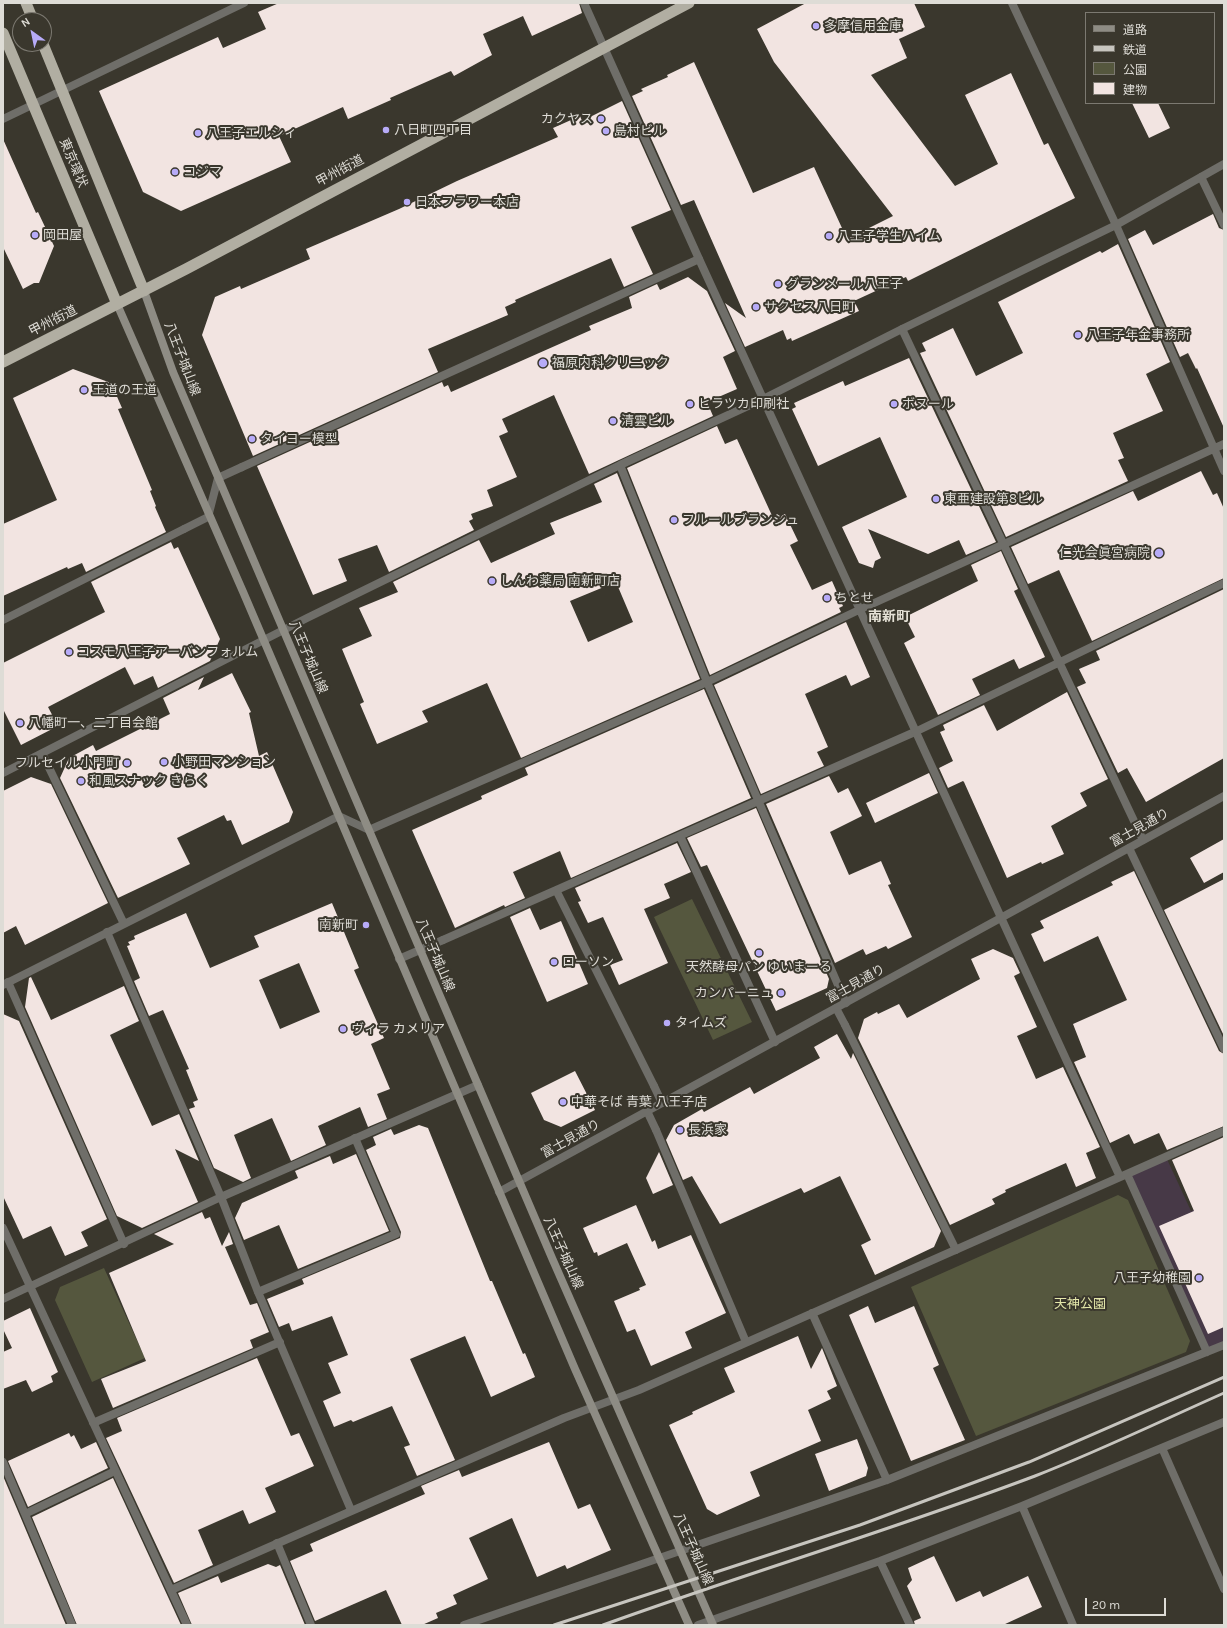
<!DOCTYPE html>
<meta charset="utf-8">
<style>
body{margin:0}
#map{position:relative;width:1227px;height:1628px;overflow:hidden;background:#3a372d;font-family:Karla,"Noto Sans JP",sans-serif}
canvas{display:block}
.frame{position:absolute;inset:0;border:4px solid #dedcd6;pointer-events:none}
.legend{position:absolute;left:1085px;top:12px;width:130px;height:92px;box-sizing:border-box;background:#3a372d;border:1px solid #7c7971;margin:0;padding:5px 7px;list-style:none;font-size:12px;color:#dedcd6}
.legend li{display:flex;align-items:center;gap:8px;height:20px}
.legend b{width:20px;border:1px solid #7c7971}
.north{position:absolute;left:12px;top:12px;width:40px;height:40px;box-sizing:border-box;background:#3a372d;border:1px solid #7c7971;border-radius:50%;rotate:327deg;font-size:11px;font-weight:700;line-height:16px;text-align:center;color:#dedcd6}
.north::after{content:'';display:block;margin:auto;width:14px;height:18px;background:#b7abf8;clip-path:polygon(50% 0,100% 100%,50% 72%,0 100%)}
.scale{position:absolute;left:1085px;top:1598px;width:81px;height:18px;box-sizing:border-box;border:2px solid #dedcd6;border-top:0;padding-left:5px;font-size:12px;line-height:14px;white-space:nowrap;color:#dedcd6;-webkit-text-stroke:3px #3a372d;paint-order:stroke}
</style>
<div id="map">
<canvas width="1227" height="1628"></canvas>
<div class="frame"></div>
<ul class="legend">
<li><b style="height:5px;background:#8e8c84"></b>道路</li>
<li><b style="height:5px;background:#c7c5bf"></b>鉄道</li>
<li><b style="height:11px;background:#55573e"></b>公園</li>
<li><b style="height:11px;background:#f2e4e1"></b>建物</li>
</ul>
<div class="north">N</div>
<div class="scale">20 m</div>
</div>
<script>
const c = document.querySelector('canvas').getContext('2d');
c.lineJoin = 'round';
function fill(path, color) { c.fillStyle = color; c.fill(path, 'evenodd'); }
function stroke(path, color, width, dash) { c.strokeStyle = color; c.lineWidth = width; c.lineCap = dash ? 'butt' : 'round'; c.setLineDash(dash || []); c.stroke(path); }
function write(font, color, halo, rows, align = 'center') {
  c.font = font + ' Karla,"Noto Sans JP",sans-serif'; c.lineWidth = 4; c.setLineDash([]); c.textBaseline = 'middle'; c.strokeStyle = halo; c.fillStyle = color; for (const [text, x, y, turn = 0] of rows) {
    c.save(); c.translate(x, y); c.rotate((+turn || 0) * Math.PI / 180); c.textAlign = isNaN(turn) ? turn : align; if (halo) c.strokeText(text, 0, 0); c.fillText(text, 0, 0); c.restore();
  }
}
const education = new Path2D(`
 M1166 1157 1191 1211 1224 1196V1345L1207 1352 1127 1174Z`);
const green = new Path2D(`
 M692 899 752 1022 713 1040 654 917Z
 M1118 1195 1128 1200 1190 1341 1186 1352 976 1436 911 1287Z
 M104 1268 145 1358 92 1382 55 1300 60 1287Z`);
const building = new Path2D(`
 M279 3H579L582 13 532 36 523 16 483 34 492 55 454 76 451 71 390 98 391 100 348 119 343 107 279 136 291 162 181 211 143 192 99 91 218 37 223 48 266 29 258 12Z
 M806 3H914L925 27 899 39 907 58 871 75 955 186 998 164 965 95 1011 73 1044 145 1048 143 1075 198 908 281 906 277 854 301 859 311 792 341 791 338 787 340 783 330 745 347 725 303 746 318 694 200 681 205 632 96 643 91 641 89 668 77 667 75 694 62 753 193 814 167 847 239 893 216 774 62 757 29Z
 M622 101 671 210 631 227 653 274 624 287 611 258 515 300 516 302 505 307 508 315 428 349 438 372 253 456 202 335 215 297 240 286 241 289 310 259 306 249 399 209 457 181 558 137 553 128 580 116 582 121Z
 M1132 103H1158L1170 128 1149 138Z
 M3 139 36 213 38 212 54 246 39 283H34L23 289 3 247Z
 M1213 214 1219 228 1224 230V428L1197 368 1196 369 1188 353 1180 357 1128 239 1145 230 1153 245Z
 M1118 244 1170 362 1146 374 1163 411 1113 433 1124 458 1118 460 1128 481 1006 537 920 353 926 351 922 343 953 328 976 376 1023 353 998 302 1100 251 1102 253Z
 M688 277 707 291 735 351 723 357 737 389 707 402 713 416 589 474 554 395 502 419 508 432 499 436 517 477 487 490 493 506 471 514 473 519 469 521 474 530 389 572 377 545 338 559 347 581 313 595 257 466 442 382 444 387 448 385 451 392 591 330 589 326 632 308 629 297 657 284 660 290Z
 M909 358 996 542 966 555 959 540 928 554 868 529 881 558 875 561 873 568 859 563 842 527 907 497 880 437 818 466 792 409 796 407 794 403 843 381 845 386Z
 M73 369 111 383 122 408 118 409 152 490 150 491 156 506 155 507 166 532 86 572 82 563 68 569 67 567 3 596V524L57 500 13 398Z
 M717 426 725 444 737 439 774 520 785 514 798 541 790 545 812 590 832 581 843 606 839 608 841 612 710 675 627 468Z
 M1201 471 1213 495 1217 493 1224 509V578L1092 641 1059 570 1028 584 1011 547 1133 491 1138 501Z
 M617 473 700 679 521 758 487 683 422 711 428 722 377 744 360 704 364 702 342 649 372 636 359 608 398 592 393 582 479 540 491 563 555 534 550 523 602 502 594 484ZM616 582 633 622 588 642 570 601Z
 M171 542 174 549 178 547 220 639 210 661 158 688 153 676 134 685 125 667 48 707 58 726 21 745 3 709V663L105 612 91 582Z
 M1001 551 1018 589 1014 591 1045 657 1019 669 1014 659 972 679 980 695 938 715 904 643 915 637 905 617 978 581 971 565Z
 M1224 589V758L1146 802 1127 768 1118 773 1077 687 1086 683 1079 669 1100 660 1096 651Z
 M846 622 870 677 851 686 846 675 805 694 828 747 817 752 824 766 761 794 714 685Z
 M232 673 251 712 249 713 259 756 267 752 293 812 289 822 242 845 231 820 227 821 224 815 177 838 190 864 118 898 60 778 69 758 93 745 96 751 170 714 163 698 204 677 198 690Z
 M704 689 751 798 571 878 560 851 513 872 525 898 505 907 504 905 455 928 412 830 482 799 481 796 528 775 525 768Z
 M1067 692 1108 779 1080 793 1087 806 1051 826 1064 854 1042 864 1041 862 1007 878 964 782 963 781 948 788 939 768 953 761 940 732 945 730 943 725 984 705 997 731Z
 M929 773 938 793 875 823 866 803Z
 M829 776 838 793 848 788 862 816 830 832 849 875 881 861 891 884 888 885 912 937 888 949 886 946 866 955 863 949 835 963 766 804Z
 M31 777 51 784 108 903 25 945 16 926 3 933V791Z
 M756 808 829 979 827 988 776 1011 707 865 701 867 687 838Z
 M1224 839V872L1204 883 1190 858Z
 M677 843 691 872 664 884 670 898 644 909 668 963 619 985 610 965 623 960 603 917 588 923 578 902 581 901 575 888Z
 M1134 871 1219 1051 1224 1054V1126L1167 1150 1159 1133 1134 1144 1129 1134 1110 1143 1074 1062 1086 1057 1073 1024 1127 1000 1098 936 1044 962 1031 934 1044 928 1040 921 1113 885 1111 882Z
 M1224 879V1036L1164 910Z
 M332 903 359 968 354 970 384 1038 371 1044 390 1089 377 1094 387 1119 368 1127 360 1107 318 1126 326 1145 291 1161 272 1118 234 1135 251 1178 243 1182 214 1168 189 1109 195 1107 193 1102 198 1100 186 1070 189 1069 163 1010 149 1016 134 981 140 978 127 946 130 945 128 942 135 939 134 936 186 913 210 968 259 947 254 936ZM299 963 320 1012 280 1029 259 980Z
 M530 908 540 930 561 921 588 984 547 1002 510 917Z
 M993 949 1013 958 1020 973 1014 976 1037 1027 1017 1036 1036 1079 1063 1067 1100 1147 1086 1153 1096 1178 1076 1187 1066 1163 1005 1190 1006 1192 992 1199 995 1204 950 1225 858 1038 864 1019 877 1012 878 1014 899 1004 907 1018 980 979 971 959Z
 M31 977 51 1020 124 986 139 1021 110 1035 152 1126 179 1114 199 1161 175 1149 198 1202 142 1228 117 1216 25 1007 29 978Z
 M3 1014 19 1021 107 1219 81 1232 88 1246 65 1256 51 1226 23 1239 3 1196Z
 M837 1034 851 1059 853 1053 941 1231 934 1247 875 1275 861 1245 871 1240 840 1176 804 1193 801 1188 720 1224 692 1176 683 1180 666 1140 674 1125 702 1109 704 1112 750 1087 754 1094 820 1058 814 1047Z
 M575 1071 595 1110 561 1127 544 1120 531 1093Z
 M419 1125 428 1128 490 1281H492L523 1354 525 1353 535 1377 491 1397 465 1336 410 1359 455 1460 417 1476 404 1447 410 1445 392 1406 353 1422 351 1420 334 1427 323 1401 341 1393 328 1363 348 1355 332 1316 292 1331 289 1323 279 1327 267 1299 304 1284 302 1279 400 1238 401 1232 366 1150 376 1145 373 1137 391 1129 394 1135Z
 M1224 1137V1327L1208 1334 1159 1226 1194 1211 1172 1160Z
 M659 1152 673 1185 653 1194 646 1178Z
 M356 1154 389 1231 298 1269 279 1225 244 1240 235 1218 242 1203 298 1178 295 1171 330 1156 333 1164Z
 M636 1205 652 1242 655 1240 658 1249 691 1235 726 1313 685 1332 692 1348 651 1366 635 1329 627 1332 614 1301 640 1290 639 1288 646 1285 627 1243 598 1256 597 1252 594 1253 583 1228Z
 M202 1212 205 1219 210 1217 222 1246 229 1232 233 1244 225 1247 250 1305 257 1303 269 1332 250 1340 253 1348 113 1408 101 1379 146 1361 109 1273 174 1244 154 1234Z
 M868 1306 875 1323 914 1306 939 1365 933 1368 965 1440 911 1461 849 1315Z
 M30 1308 58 1372 51 1376 53 1382 32 1392 26 1380 3 1389V1352L12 1348 3 1329V1321Z
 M798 1336 811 1369 822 1348 837 1386 827 1391 831 1399 808 1410 821 1441 750 1472 760 1496 717 1515 707 1509 669 1425 693 1414 692 1412 735 1392 724 1368Z
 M257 1358 291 1436 299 1433 314 1466 265 1488 276 1512 249 1524 243 1510 198 1530 213 1565 174 1583 106 1438 122 1431 117 1418Z
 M69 1433 71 1437 74 1435 81 1449 96 1442 108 1468 28 1507 8 1461Z
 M857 1439 868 1468 866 1476 829 1491 815 1454Z
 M549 1442 578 1509 590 1504 611 1550 567 1569 565 1565 537 1577 512 1518 469 1538 488 1579 453 1595 457 1604 436 1613 438 1618 422 1625H402L386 1590 315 1621 290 1561 313 1551 310 1544 425 1494 421 1486 459 1470 462 1477Z
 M3 1476 20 1516 66 1625H3Z
 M113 1478 181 1625H77L32 1517Z
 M934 1556 956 1602 980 1591 983 1597 1028 1576 1042 1607 1003 1625H915L914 1621 921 1618 907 1586 912 1580 908 1568Z
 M268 1564 276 1567 280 1565 305 1625H192L178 1593 218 1576 221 1583Z`);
const service = new Path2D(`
 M3 119 244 3
 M1201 177 1224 225
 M902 329 1143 840
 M242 467 699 259
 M3 620 184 529
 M707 682 838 985
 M1129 848 1224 1049
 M556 890 654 1086
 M443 940 917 731 1224 583
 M8 982 124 1244
 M845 1025 956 1250
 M656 1130 746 1342
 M258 1292 396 1234 355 1138
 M3 1462 72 1625
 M25 1514 115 1471
 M277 1543 311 1625`);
const minor = new Path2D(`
 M584 3 699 259 1120 1177
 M1012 3 1116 225 1224 471
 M620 465 707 682
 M184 529 208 517 218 478 242 467
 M42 753 124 924
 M3 773 307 618 620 465 763 399 902 329 1116 225 1224 164
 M680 836 775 1042
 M107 932 221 1197 258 1292 351 1510
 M399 959 443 940
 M3 985 339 816 369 830 707 682 861 609 1224 444
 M838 985 846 1003
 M836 1008 845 1025
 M654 1086 662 1103
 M647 1111 656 1130
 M1127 1174 1207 1352
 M3 1228 187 1625
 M3 1299 221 1197 478 1085
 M812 1313 887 1480
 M93 1423 280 1342
 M1162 1448 1224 1589
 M1022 1506 1073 1625
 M880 1561 910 1625
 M171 1590 564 1418 639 1390 1224 1131
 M464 1625 887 1480 1224 1345
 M698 1625 880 1561 1022 1506 1224 1422`);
const tertiary = new Path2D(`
 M499 1192 1224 796`);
const secondary = new Path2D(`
 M144 291 173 372 552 1258 713 1625
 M117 304 244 594 575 1369 689 1625`);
const trunk = new Path2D(`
 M26 3 33 20
 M3 33 117 304
 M43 44 144 291
 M3 362 186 269 689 3`);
const rail = new Path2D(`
 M554 1625 860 1525 1029 1462 1224 1377
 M603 1625C747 1573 892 1530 1035 1476 1099 1451 1161 1421 1224 1393`);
const markers = [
 [816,26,4,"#b7abf8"],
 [601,119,4,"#b7abf8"],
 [386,130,4,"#b7abf8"],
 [606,131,4,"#b7abf8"],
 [198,133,4,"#b7abf8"],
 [175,172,4,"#b7abf8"],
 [407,202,4,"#b7abf8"],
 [35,235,4,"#b7abf8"],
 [829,236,4,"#b7abf8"],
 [778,284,4,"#b7abf8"],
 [756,307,4,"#b7abf8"],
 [1078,335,4,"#b7abf8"],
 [543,363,5,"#b7abf8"],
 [84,390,4,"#b7abf8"],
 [690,404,4,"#b7abf8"],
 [894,404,4,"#b7abf8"],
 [613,421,4,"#b7abf8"],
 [252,439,4,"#b7abf8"],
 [936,499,4,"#b7abf8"],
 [674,520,4,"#b7abf8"],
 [1159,553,5,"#b7abf8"],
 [492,581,4,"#b7abf8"],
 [827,598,4,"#b7abf8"],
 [69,652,4,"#b7abf8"],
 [20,723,4,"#b7abf8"],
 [164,762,4,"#b7abf8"],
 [127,763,4,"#b7abf8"],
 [81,781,4,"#b7abf8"],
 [366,925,4,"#b7abf8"],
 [759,953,4,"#b7abf8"],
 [554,962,4,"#b7abf8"],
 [781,993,4,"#b7abf8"],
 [667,1023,4,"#b7abf8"],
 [343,1029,4,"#b7abf8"],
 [563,1102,4,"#b7abf8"],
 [680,1130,4,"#b7abf8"],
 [1199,1278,4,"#b7abf8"]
];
const poiNames = [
 ["多摩信用金庫",824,26],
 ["カクヤス",593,119,"right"],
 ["八日町四丁目",394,130],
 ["島村ビル",614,131],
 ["八王子エルシィ",206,133],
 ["コジマ",183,172],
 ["日本フラワー本店",415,202],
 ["岡田屋",43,235],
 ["八王子学生ハイム",837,236],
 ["グランメール八王子",786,284],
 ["サクセス八日町",764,307],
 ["八王子年金事務所",1086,335],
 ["福原内科クリニック",552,363],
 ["王道の王道",92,390],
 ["ヒラツカ印刷社",698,404],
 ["ボヌール",902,404],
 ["清雲ビル",621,421],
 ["タイヨー模型",260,439],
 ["東亜建設第8ビル",944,499],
 ["フルールブランシュ",682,520],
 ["仁光会眞宮病院",1150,553,"right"],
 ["しんわ薬局 南新町店",500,581],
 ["ちとせ",835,598],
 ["コスモ八王子アーバンフォルム",77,652],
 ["八幡町一、二丁目会館",28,723],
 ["小野田マンション",172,762],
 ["フルセイル小門町",119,763,"right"],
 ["和風スナック きらく",89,781],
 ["南新町",358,925,"right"],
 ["ローソン",562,962],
 ["天然酵母パン ゆいまーる",759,967,"center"],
 ["カンパーニュ",773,993,"right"],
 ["タイムズ",675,1023],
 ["ヴィラ カメリア",351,1029],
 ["中華そば 青葉 八王子店",571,1102],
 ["長浜家",688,1130],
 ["八王子幼稚園",1191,1278,"right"]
];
const streetNames = [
 ["東京環状",73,163,67],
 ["甲州街道",340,171,-28],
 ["甲州街道",53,321,-27],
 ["八王子城山線",182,359,69],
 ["八王子城山線",308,657,67],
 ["富士見通り",1140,828,-29],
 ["八王子城山線",435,955,67],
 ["富士見通り",856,984,-29],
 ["富士見通り",571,1139,-29],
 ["八王子城山線",563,1253,66],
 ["八王子城山線",693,1549,66]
];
const parkNames = [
 ["天神公園",1080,1304]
];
const neighbourhoodNames = [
 ["南新町",889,617]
];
fill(education, '#473947');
fill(green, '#55573e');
fill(building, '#f2e4e1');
stroke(service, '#6f6e69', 8);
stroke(minor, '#6f6e69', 8);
stroke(tertiary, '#6f6e69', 8);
stroke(secondary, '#8e8c84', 8);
stroke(trunk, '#b1aea2', 11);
stroke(rail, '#c7c5bf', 3);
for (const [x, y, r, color] of markers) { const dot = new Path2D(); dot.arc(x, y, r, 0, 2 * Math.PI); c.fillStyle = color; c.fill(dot); stroke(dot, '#3a372d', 1.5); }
write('13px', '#dedcd6', '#3a372d', poiNames, 'left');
write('13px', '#dedcd6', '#3a372d', streetNames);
write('13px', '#e4e7aa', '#3a372d', parkNames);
write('bold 14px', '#e4e0d5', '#3a372d', neighbourhoodNames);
</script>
